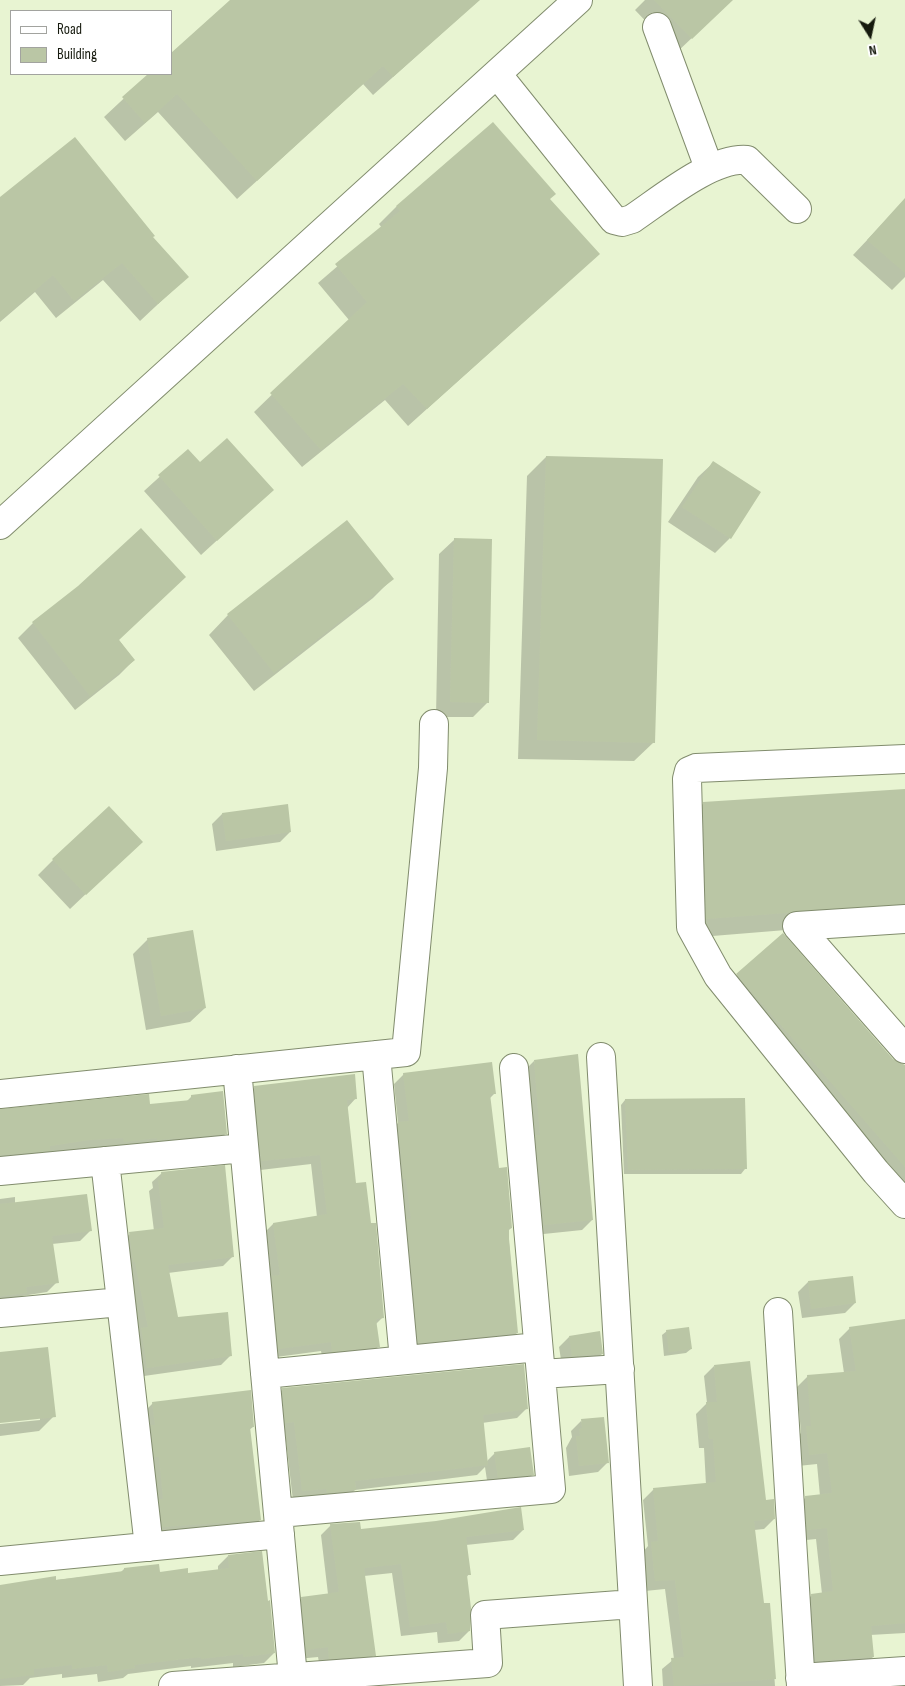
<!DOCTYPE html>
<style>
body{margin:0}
#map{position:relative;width:905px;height:1686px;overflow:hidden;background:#e8f4d2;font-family:"Sofia Sans Condensed",sans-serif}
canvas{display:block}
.legend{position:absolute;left:10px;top:10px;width:162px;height:65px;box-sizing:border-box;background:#fff;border:1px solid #a2a39f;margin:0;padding:6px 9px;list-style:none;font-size:15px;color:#161a0e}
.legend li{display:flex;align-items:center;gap:10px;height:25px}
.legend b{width:25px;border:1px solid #a2a39f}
.north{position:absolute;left:845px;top:10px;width:50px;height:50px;-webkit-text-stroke:4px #fff;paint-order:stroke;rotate:170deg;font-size:14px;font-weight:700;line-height:20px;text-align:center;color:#161a0e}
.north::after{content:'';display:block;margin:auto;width:18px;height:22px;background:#161a0e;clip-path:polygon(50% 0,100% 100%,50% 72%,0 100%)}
</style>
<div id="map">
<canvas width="905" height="1686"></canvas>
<ul class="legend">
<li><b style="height:6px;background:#fff"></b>Road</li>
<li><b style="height:14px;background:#bac6a5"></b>Building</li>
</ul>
<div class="north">N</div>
</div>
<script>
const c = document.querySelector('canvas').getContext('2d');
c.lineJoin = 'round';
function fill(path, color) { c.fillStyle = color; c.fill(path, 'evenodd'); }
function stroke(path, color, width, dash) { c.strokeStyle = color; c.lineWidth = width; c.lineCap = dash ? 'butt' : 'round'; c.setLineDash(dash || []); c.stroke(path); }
const shadow = new Path2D(`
 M231 0H479L373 95 363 84 237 199 158 112 125 141 104 117 150 74H171Z
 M645 0H732L676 53 635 10Z
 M493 123 549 199 580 271 408 426 385 400 302 467 254 412 349 320 318 283 382 228 379 224 396 207Z
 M0 198 152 238 187 277 140 321 103 280 56 318 35 292 0 322Z
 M902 203 905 205V277L892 290 853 255Z
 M188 451 200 464 272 490 201 555 144 491Z
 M546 457 654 742 634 761 518 759 527 476Z
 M713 463 730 538 715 553 668 522 698 477Z
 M347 522 392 579 373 598 254 691 209 635 228 615Z
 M454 540 488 702 473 717H436L439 554Z
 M79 587 134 660 119 675 75 710 18 638 33 623Z
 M905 791V924L884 922 688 938 684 822 704 803Z
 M222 814 290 832 280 842 216 851 212 824Z
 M126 856 70 909 38 875 53 860Z
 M148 939 205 1008 190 1022 146 1030 133 954Z
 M737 975 905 1067V1190L718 994Z
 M534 1061 592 1220 582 1230 534 1235 524 1071Z
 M404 1074 495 1093 489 1099 498 1169 511 1228 508 1231 517 1333 507 1343 409 1353 388 1133 398 1123 394 1084Z
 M255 1087 356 1098 347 1108 355 1184 383 1317 375 1325 378 1347 368 1356 323 1361 321 1351 269 1358 263 1234 273 1224 317 1217 311 1164 252 1171 245 1097Z
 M191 1097 226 1133 216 1144 0 1164V1110L149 1106 187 1101Z
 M625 1100 745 1169 741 1174H624L621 1105Z
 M162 1173 233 1256 223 1266 168 1273 177 1318 231 1355 221 1365 137 1377 120 1243 130 1234 154 1231 149 1191 153 1188 152 1182Z
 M15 1197V1203L90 1231 80 1241 52 1244 57 1282 47 1292 22 1296 16 1303 0 1304V1199Z
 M808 1282 855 1303 845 1313 802 1318 798 1292Z
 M905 1321V1633L870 1635 873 1657 862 1668 805 1672 801 1606 812 1595 822 1594 816 1539 797 1541 795 1508 806 1497 820 1496 817 1464 798 1466 795 1439 801 1433 797 1387 808 1376 844 1373 839 1339 850 1328Z
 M667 1331 691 1349 686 1353 664 1356 662 1335Z
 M569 1337 602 1354 592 1364 562 1366 559 1347Z
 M0 1354 54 1416 39 1431 0 1436V1424L40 1420V1417L0 1422Z
 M714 1366 765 1501 774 1519 764 1529 754 1530 763 1604H769L775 1686H663L662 1669 674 1659 665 1589 645 1591 642 1553 648 1546 643 1500 653 1490 706 1485 704 1448H699L696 1414 707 1403 704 1376Z
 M283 1389 527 1408 517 1418 482 1423 487 1461 495 1453 533 1474 523 1484 488 1487 485 1467 477 1475 355 1490 345 1500 293 1501 285 1432 276 1433 273 1399Z
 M153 1403 253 1427 249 1430 260 1520 250 1529 153 1536 143 1413Z
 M581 1421 608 1462 598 1472 569 1476 566 1448 572 1437 571 1431Z
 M331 1525 360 1531 523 1530 513 1540 466 1545 469 1574 466 1578 469 1631 459 1641 438 1643 437 1632 401 1636 392 1573 364 1576 374 1655 364 1665 320 1668 318 1657 297 1659 292 1608 302 1598 328 1594 321 1535Z
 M228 1556 274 1653 264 1663 233 1667V1663L191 1668V1666L128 1674 123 1678 98 1682 97 1674 62 1678V1674L30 1678 23 1685 0 1686V1586L120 1573 124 1569 187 1574 218 1571V1566Z`);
const building = new Path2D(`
 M230 0H480L393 77 383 66 257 181 177 94 145 123 122 97 148 74H171V53Z
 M654 0H733L692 39Z
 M493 122 556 194 550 199 600 254 427 409 403 384 321 450 270 393 367 302 335 264 400 211 396 206Z
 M75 137 155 236 153 237 189 277 158 304 122 263 74 301 53 275 0 321V197Z
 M905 198V273L867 240Z
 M227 438 274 490 217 541 158 475 188 449 200 462Z
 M546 456 663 459 655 743 537 740Z
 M713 461 761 492 731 539 682 507Z
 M347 520 394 579 274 673 227 614Z
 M141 528 186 577 119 640 135 660 90 696 32 622 78 586Z
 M454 538 492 539 489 703 450 702Z
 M905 789V904L706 919 703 802Z
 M288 804 291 832 226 841 222 813Z
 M109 806 143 842 86 895 52 859Z
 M193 930 206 1008 161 1016 147 938Z
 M783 933 893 1059 905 1065V1167L736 974Z
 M578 1054 593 1220 544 1225 536 1135H540L534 1060Z
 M492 1062 496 1094H490L499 1168 507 1167 512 1228 509 1229V1239L518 1333 418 1343 407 1219H411L406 1179H403L398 1122 409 1121 403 1073Z
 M355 1074 357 1099 347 1100 356 1183 366 1182 371 1223H376L384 1318 376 1319 380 1347 332 1352 331 1342 278 1349 272 1276 280 1275 273 1223 327 1214 320 1155 261 1161 254 1086Z
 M223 1091 227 1134 157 1140V1138L124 1142 123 1138 89 1140 50 1146V1151L0 1155V1109L149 1094 150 1104 191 1100V1095Z
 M745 1098 747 1169 628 1170 625 1099Z
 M225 1165 234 1257 168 1265 178 1317 228 1312 232 1356 147 1368 141 1328 148 1327 135 1262H133L129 1232 164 1228 158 1180H162L161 1172Z
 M87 1194 92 1231 52 1236 59 1283 26 1287 27 1293 0 1296V1204Z
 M853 1276 856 1303 811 1309 808 1281Z
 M905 1319V1623L871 1626 874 1657 816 1661 811 1594 833 1591 827 1528 807 1530 805 1496 832 1493 827 1453 809 1455 806 1426H811L807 1375 856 1371 849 1327Z
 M689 1327 692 1349 669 1352 666 1330Z
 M600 1331 603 1354 572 1356 569 1336Z
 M48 1347 56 1417 0 1423V1352Z
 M750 1361 766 1500 774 1499 775 1519 754 1521 764 1603H770L776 1679 674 1686 671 1658 684 1657 675 1580 655 1581 651 1542 658 1541 653 1488 716 1482 713 1439H709L706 1402H717L714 1365Z
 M524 1364 528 1409 483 1415 488 1465 355 1481 356 1490 327 1493 326 1489 302 1491 294 1422 285 1423 282 1388Z
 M251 1390 254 1427H250L261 1520 162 1527 159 1499H163L159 1457H154L151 1425H155L152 1402Z
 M604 1417 609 1463 579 1466 576 1436H580L579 1429 582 1428 581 1419Z
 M530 1447 534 1475 498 1478 494 1452Z
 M521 1507 524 1530 466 1537 471 1575H467L471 1608 470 1631 448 1634 446 1622 410 1627 401 1564 364 1568 376 1656 329 1659 328 1647 306 1650 301 1597 339 1592 330 1524 360 1522 361 1529 436 1521Z
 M262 1551 268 1601 270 1600 275 1653 243 1657V1654L201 1659V1657L134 1665 135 1668 108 1672 107 1665 72 1669V1665L34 1669V1675L0 1679V1585L56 1576V1580L124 1571V1568L159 1564 160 1572 188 1568V1573L229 1568 228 1555Z`);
const minor = new Path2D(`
 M657 27 709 168
 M497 74 614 220 622 222 632 219C662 199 712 157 747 160L797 209
 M0 525 578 0
 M905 759 696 768 689 771 687 779 691 927 718 976 876 1172 905 1204
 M905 919 797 926 905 1049
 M376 1055 404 1360
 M601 1057 638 1686
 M237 1069 293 1677
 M0 1094 406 1052 433 768 434 724
 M105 1161 149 1547
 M0 1171 244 1148
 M778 1312 801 1686
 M0 1313 121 1302
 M265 1374 538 1347
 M541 1374 620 1369
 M279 1513 551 1489 514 1068
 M0 1561 280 1534
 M800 1678 905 1671
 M173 1686 488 1663 485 1615 633 1604`);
fill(shadow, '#0003');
fill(building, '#bac6a5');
stroke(minor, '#818c6d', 30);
stroke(minor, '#fff', 28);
</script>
